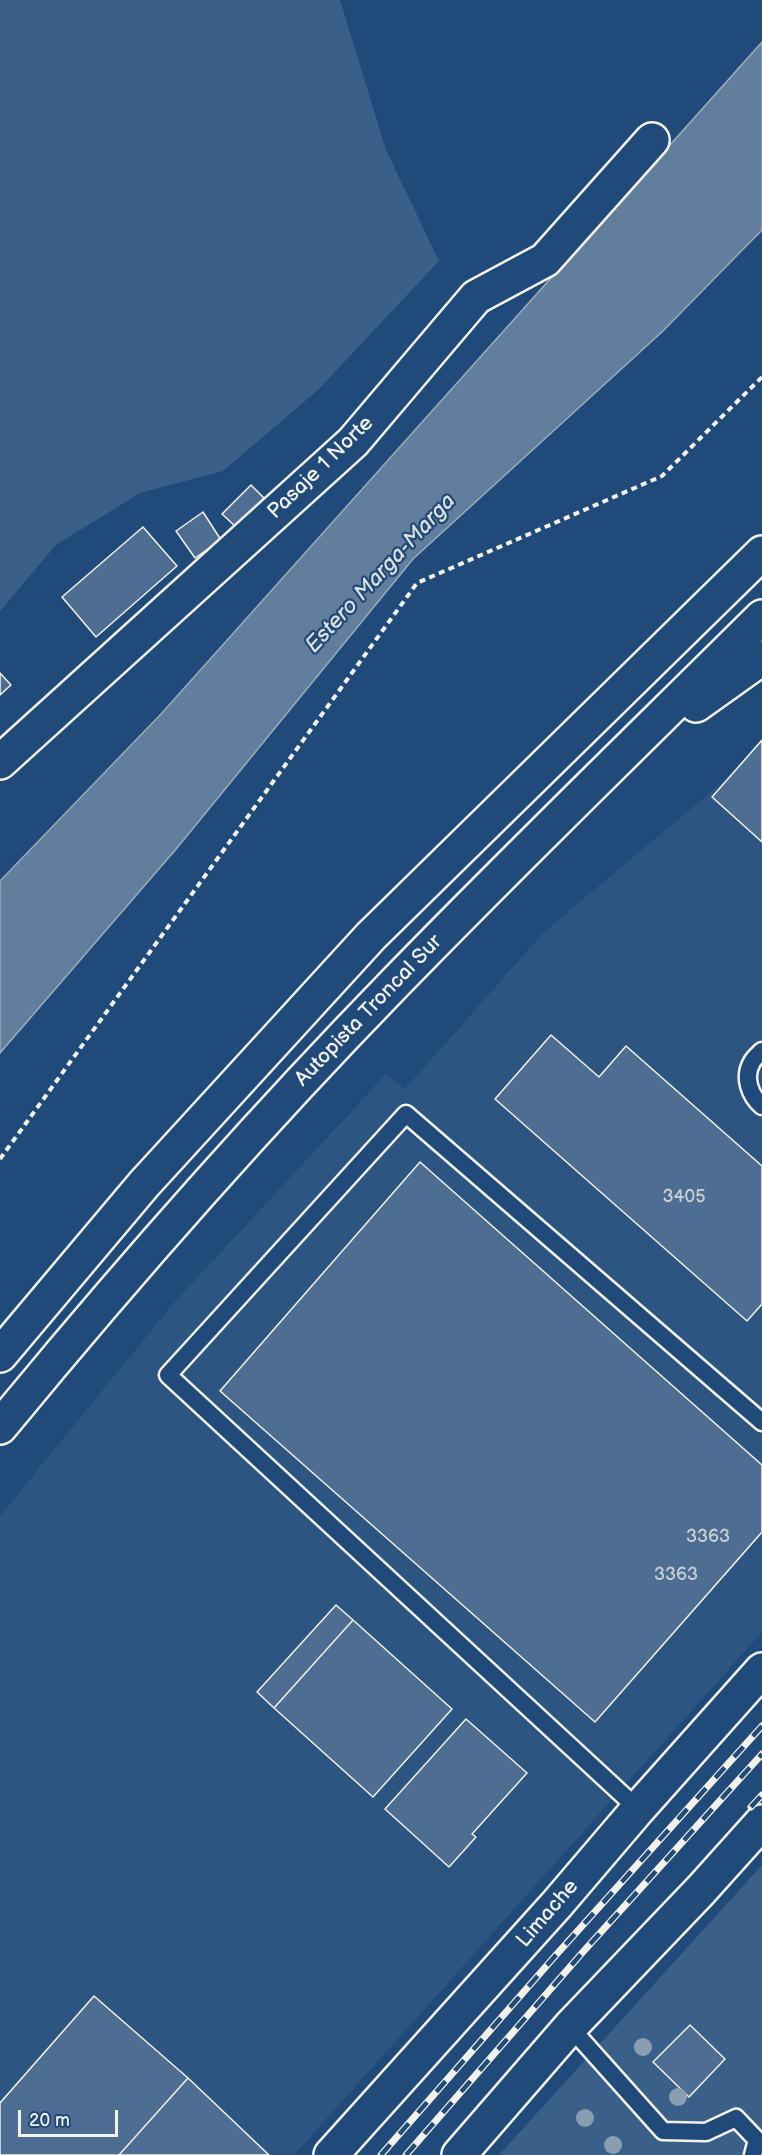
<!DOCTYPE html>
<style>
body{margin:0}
#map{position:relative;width:762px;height:2155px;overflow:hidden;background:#1f4a7a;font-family:"Balsamiq Sans",sans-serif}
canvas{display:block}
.scale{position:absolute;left:18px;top:2110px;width:100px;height:27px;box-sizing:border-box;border:3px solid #f4f1e8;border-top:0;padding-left:8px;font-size:18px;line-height:21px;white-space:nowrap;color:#f4f1e8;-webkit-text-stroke:4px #1f4a7a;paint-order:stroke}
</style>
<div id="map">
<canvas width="762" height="2155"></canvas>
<div class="scale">20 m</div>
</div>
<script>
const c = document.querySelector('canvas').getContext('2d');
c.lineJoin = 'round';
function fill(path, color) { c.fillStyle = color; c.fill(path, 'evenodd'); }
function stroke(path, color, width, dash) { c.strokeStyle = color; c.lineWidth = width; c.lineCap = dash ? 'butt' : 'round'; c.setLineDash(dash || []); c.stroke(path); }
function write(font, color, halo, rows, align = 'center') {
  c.font = font + ' "Balsamiq Sans",sans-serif'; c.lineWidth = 4.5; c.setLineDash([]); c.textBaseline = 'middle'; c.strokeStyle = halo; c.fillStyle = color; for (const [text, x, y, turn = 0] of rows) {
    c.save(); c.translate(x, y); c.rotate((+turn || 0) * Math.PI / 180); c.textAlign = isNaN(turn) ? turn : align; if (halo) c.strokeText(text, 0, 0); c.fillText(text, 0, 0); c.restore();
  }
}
const built = new Path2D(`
 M762 749V1632L294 2155H0V1516L172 1305 386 1074 405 1089 544 932Z`);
const green = new Path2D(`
 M0 0H340L386 150 439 261 318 390 223 471 140 493 56 545 0 611Z
 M762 1865V2155H499Z`);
const water = new Path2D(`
 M762 42V230L663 331 413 559 177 848 0 1053V881L161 714Z`);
const building = new Path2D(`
 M251 485 264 498 236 527 222 514Z
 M203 512 221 540 195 558 176 531Z
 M143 527 177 566 96 637 62 597Z
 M0 673 11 685 0 695Z
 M762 740V842L712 797Z
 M551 1035 599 1077 626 1046 762 1166V1304L747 1321 495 1099Z
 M420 1162 762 1465V1532L595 1722 220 1391Z
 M336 1605 353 1620 274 1708 257 1692Z
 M353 1620 452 1709 373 1797 274 1708Z
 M466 1719 527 1773 472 1834 476 1837 449 1867 385 1809Z
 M94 1996 188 2078 119 2155H0V2103Z
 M690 2025 725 2059 689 2097 653 2062Z
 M188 2078 269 2155H119Z`);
const path = new Path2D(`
 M0 1159 417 583 662 476 762 377`);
const lane = new Path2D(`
 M762 1051C759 1054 754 1058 752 1062 743 1077 750 1096 762 1106
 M638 1809 168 1375 406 1114 762 1422
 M570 2027 663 2131 706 2132 736 2118 757 2140 753 2155`);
const street = new Path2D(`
 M0 762 353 442 476 297 545 260 652 140
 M459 2155 570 2027 701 1890 762 1822`);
const secondary = new Path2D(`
 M331 2155 557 1904 638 1809 762 1670`);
const highway = new Path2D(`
 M696 705 762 658
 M0 1355 144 1184 371 936 762 553
 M0 1427C125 1275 256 1126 394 984 514 860 639 739 762 617`);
const rail = new Path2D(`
 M751 1807 762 1795
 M381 2155 556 1955 762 1726
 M406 2155 582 1953 762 1754`);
const trees = [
 [643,2047],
 [678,2097],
 [585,2118],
 [613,2145]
];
const numberNames = [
 ["3405",684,1197],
 ["3363",708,1537],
 ["3363",676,1575]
];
const streetNames = [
 ["Pasaje 1 Norte",321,468,-44],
 ["Autopista Troncal Sur",369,1011,-46],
 ["Limache",548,1914,-49]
];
const waterNames = [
 ["Estero Marga-Marga",381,574,-47]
];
fill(built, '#2d5581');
fill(green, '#3a5f88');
fill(water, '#627e9d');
stroke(water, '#9cacbb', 1.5);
fill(building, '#4d6e92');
stroke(building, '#f4f1e8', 1.5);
stroke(lane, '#f4f1e8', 21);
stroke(street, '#f4f1e8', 38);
stroke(secondary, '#f4f1e8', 38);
stroke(highway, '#f4f1e8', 38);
stroke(path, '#f4f1e8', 4, [6, 4.5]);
stroke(lane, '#1f4a7a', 16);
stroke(street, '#1f4a7a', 33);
stroke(secondary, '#1f4a7a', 33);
stroke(highway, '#1f4a7a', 33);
stroke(rail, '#f4f1e8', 7);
stroke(rail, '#1f4a7a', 4.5, [14]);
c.fillStyle = '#8a9eb1';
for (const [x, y] of trees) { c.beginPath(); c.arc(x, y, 9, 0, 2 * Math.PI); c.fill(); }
write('18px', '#cad0d2', null, numberNames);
write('21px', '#f4f1e8', '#1f4a7a', streetNames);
write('italic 22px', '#dee0dd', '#1f4a7a', waterNames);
</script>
